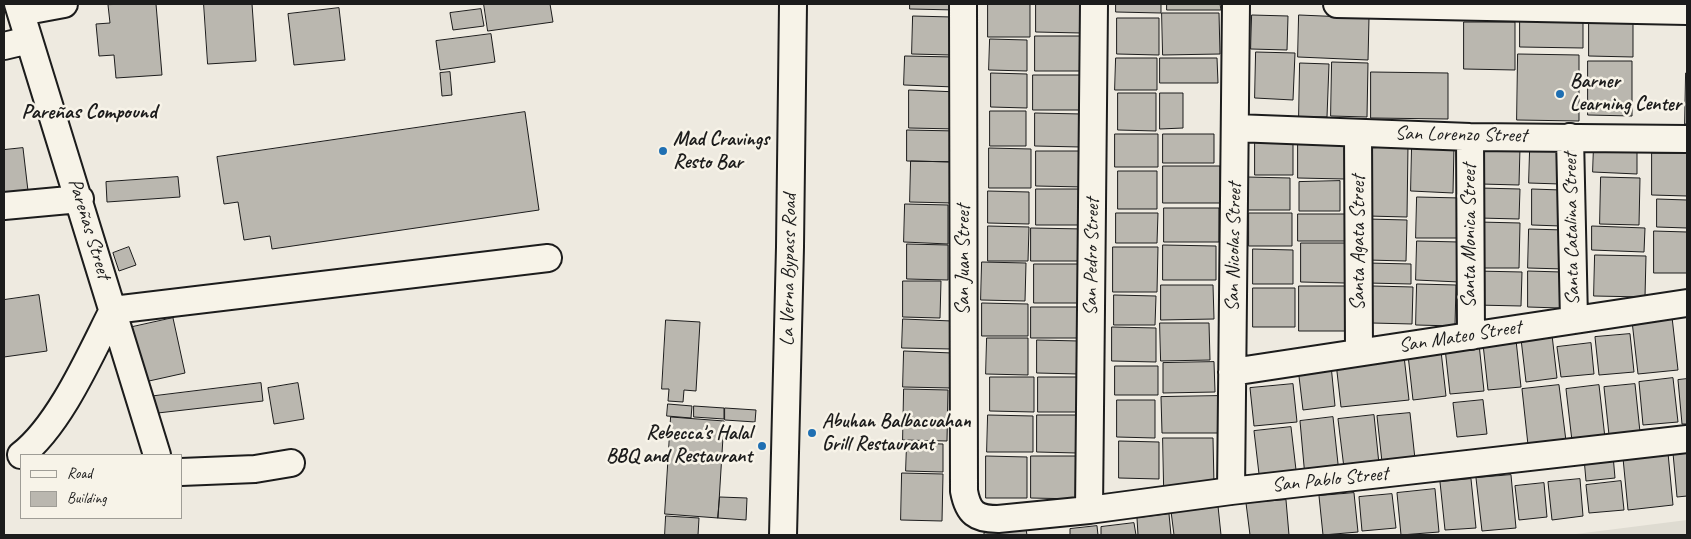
<!DOCTYPE html>
<meta charset="utf-8">
<style>
body{margin:0}
#map{position:relative;width:1691px;height:539px;overflow:hidden;background:#eeeae0;font-family:Caveat,sans-serif}
canvas{display:block}
.frame{position:absolute;inset:0;border:5px solid #1c1c1c;pointer-events:none}
.legend{position:absolute;left:20px;top:454px;width:162px;height:65px;box-sizing:border-box;background:#f7f3e8;border:1px solid #9f9d96;margin:0;padding:6px 9px;list-style:none;font-size:15px;color:#1c1c1c}
.legend li{display:flex;align-items:center;gap:10px;height:25px}
.legend b{width:25px;border:1px solid #9f9d96}
</style>
<div id="map">
<canvas width="1691" height="539"></canvas>
<div class="frame"></div>
<ul class="legend">
<li><b style="height:6px;background:#f7f3e8"></b>Road</li>
<li><b style="height:14px;background:#bab7af"></b>Building</li>
</ul>
</div>
<script>
const c = document.querySelector('canvas').getContext('2d');
c.lineJoin = 'round';
function fill(path, color) { c.fillStyle = color; c.fill(path, 'evenodd'); }
function stroke(path, color, width, dash) { c.strokeStyle = color; c.lineWidth = width; c.lineCap = dash ? 'butt' : 'round'; c.setLineDash(dash || []); c.stroke(path); }
function write(font, color, halo, rows, align = 'center') {
  c.font = font + ' Caveat,sans-serif'; c.lineWidth = 5; c.setLineDash([]); c.textBaseline = 'middle'; c.strokeStyle = halo; c.fillStyle = color; for (const [text, x, y, turn = 0] of rows) {
    c.save(); c.translate(x, y); c.rotate((+turn || 0) * Math.PI / 180); c.textAlign = isNaN(turn) ? turn : align; if (halo) c.strokeText(text, 0, 0); c.fillText(text, 0, 0); c.restore();
  }
}
const built = new Path2D(`
 M1687 520V535H1568Z`);
const building = new Path2D(`
 M156 4 162 75 116 78 114 55 99 56 96 24 110 23 108 5Z
 M204 4H252L256 61 208 64Z
 M484 4H550L553 22 488 31Z
 M910 4H956V10L910 9Z
 M988 4H1030V37H988Z
 M1036 4H1082L1081 33 1036 32Z
 M1116 4H1161V13L1116 12Z
 M1167 4H1220L1221 10H1167Z
 M339 8 345 60 294 65 288 14Z
 M481 9 484 26 453 30 450 13Z
 M1162 13H1219L1220 54 1163 55Z
 M1589 13H1633V57L1589 56Z
 M1252 15 1288 16 1287 50 1251 49Z
 M1299 15 1369 18 1368 60 1298 57Z
 M913 16 952 17 951 55 912 54Z
 M1117 18H1159V55L1117 54Z
 M1520 18H1583V48L1520 47Z
 M1464 22H1515V70L1464 69Z
 M491 34 495 62 440 70 436 41Z
 M1035 36H1084V71H1035Z
 M990 39 1027 40V71L989 70Z
 M1256 52 1295 53 1293 100 1255 98Z
 M1518 54 1579 55V121L1517 120Z
 M905 56 954 57V87L904 85Z
 M1116 58H1157V90H1115Z
 M1160 58H1217L1218 83H1160Z
 M1588 61H1632V116L1588 115Z
 M1332 62 1368 63 1367 117 1331 116Z
 M1300 63 1329 64 1327 117H1299Z
 M450 72 452 95 442 96 440 73Z
 M1371 72 1448 73V119L1371 118Z
 M991 73 1027 74V108L991 107Z
 M1686 73H1687V124H1685Z
 M1033 75H1084V110H1033Z
 M909 90 958 92 957 129 909 128Z
 M1118 93H1156V131L1118 130Z
 M1160 93H1183V128L1160 129Z
 M990 111H1026V146H990Z
 M525 112 539 210 272 249 270 236 244 240 238 202 224 204 217 157Z
 M1035 113 1082 114 1081 147 1035 146Z
 M907 130 957 131V162L907 161Z
 M1115 134H1158V167H1115Z
 M1163 134H1214V163H1163Z
 M1255 139H1293V175H1255Z
 M1298 141H1345V179L1298 178Z
 M1369 144 1408 145 1407 217 1368 216Z
 M1594 144 1637 145V174L1593 172Z
 M1412 145 1454 146 1453 193 1411 191Z
 M1481 147H1520L1519 185 1481 184Z
 M23 148 28 191 4 194V150Z
 M989 148 1031 149V188H989Z
 M1530 150 1561 151 1560 184 1529 183Z
 M1036 151H1084V187L1036 186Z
 M1652 153H1687V196L1652 195Z
 M911 161 954 162 953 203 910 202Z
 M1163 166H1220V203H1163Z
 M1118 171H1157V209H1118Z
 M178 177 180 197 107 202 106 182Z
 M1247 177 1290 178V210H1247Z
 M1601 177 1640 178 1639 225 1600 224Z
 M1340 181V211H1299V182Z
 M1480 188 1520 189 1519 219 1479 218Z
 M1036 189H1083V225H1036Z
 M1532 189 1561 190V226L1532 225Z
 M988 191 1029 192V224L988 223Z
 M1417 197 1461 198 1460 238H1416Z
 M1657 199 1687 200V228L1657 227Z
 M905 204 948 205V244L904 242Z
 M1164 208H1219V242H1164Z
 M1116 213H1158L1157 243H1116Z
 M1249 213H1292V246H1249Z
 M1298 214H1345V241H1298Z
 M1367 219 1407 220 1406 261 1367 260Z
 M1479 222 1520 223 1519 268H1478Z
 M988 226 1029 227 1028 261H988Z
 M1592 226 1645 228 1644 252 1592 250Z
 M1031 228 1084 229V261H1031Z
 M1529 229 1564 230V269L1528 268Z
 M1654 231 1687 232V273H1654Z
 M1417 241 1459 242V282L1416 280Z
 M1301 243H1345V283L1301 282Z
 M907 244 948 245V280L907 279Z
 M1163 245 1216 246V280H1163Z
 M129 247 136 265 119 271 113 253Z
 M1113 247H1158L1157 292H1113Z
 M1253 249 1293 250V284H1253Z
 M1595 255 1646 256 1645 297 1594 296Z
 M982 262 1026 263 1025 301 981 300Z
 M1368 263 1411 264V284L1368 283Z
 M1034 264H1083L1082 303H1034Z
 M1477 271 1522 272 1521 306 1476 305Z
 M1528 271 1561 272 1560 308 1528 307Z
 M903 281H941L940 318 903 317Z
 M1417 284 1456 285 1455 326 1416 325Z
 M1161 285H1213L1214 319 1161 320Z
 M1299 286H1350V331H1299Z
 M1373 286 1413 287 1412 324 1372 323Z
 M1253 288H1295V327H1253Z
 M39 295 47 351 4 357V300Z
 M1114 295 1156 296 1155 325H1114Z
 M982 303 1028 304V336H982Z
 M1031 307H1085V338H1031Z
 M1672 317 1678 370 1638 374 1632 321Z
 M173 318 185 373 140 383 128 328Z
 M903 319 952 321 951 349 902 348Z
 M666 320 700 322 696 391 684 390 683 402 668 401 669 389H662Z
 M1160 323H1209L1210 360 1161 361Z
 M1112 327 1156 328V362L1112 361Z
 M1630 334 1634 372 1599 375 1595 337Z
 M1552 335 1557 378 1526 382 1521 339Z
 M987 338H1028V375L986 374Z
 M1037 340 1079 341V374L1037 373Z
 M1516 340 1521 387 1488 390 1483 344Z
 M1591 343 1594 374 1561 377 1557 347Z
 M1479 344 1484 391 1450 394 1445 348Z
 M904 351 952 353V388L903 387Z
 M1441 351 1446 396 1413 400 1408 355Z
 M1404 356 1409 400 1341 407 1336 363Z
 M1214 362 1215 392 1163 393V363Z
 M1331 365 1335 406 1303 410 1298 368Z
 M1115 366H1158V395H1115Z
 M990 377H1034V412L990 411Z
 M1038 377H1080V412H1038Z
 M1673 378 1678 422 1643 425 1639 382Z
 M1687 379V424H1682L1678 380Z
 M261 383 263 401 149 414 147 397Z
 M298 383 304 419 274 424 268 388Z
 M1293 384 1297 422 1254 426 1250 388Z
 M1635 384 1640 432 1609 435 1604 387Z
 M1559 385 1566 441 1528 445 1522 389Z
 M1599 385 1605 438 1572 441 1566 389Z
 M904 389 948 390 947 441 903 440Z
 M1218 396 1219 433H1162L1161 397Z
 M1117 400H1155V438L1117 437Z
 M1483 400 1487 434 1457 437 1453 403Z
 M668 404 692 406 691 418 667 416Z
 M694 406 724 408V419L694 417Z
 M725 408 756 410 755 422 725 420Z
 M1410 413 1415 459 1382 462 1377 416Z
 M988 415 1033 416V452H987Z
 M1037 415H1077V453L1037 452Z
 M1374 415 1379 464 1344 468 1338 419Z
 M671 417 724 421 718 518 665 514Z
 M1333 417 1339 473 1305 477 1300 421Z
 M1291 427 1296 470 1259 474 1254 431Z
 M1163 438H1213L1214 485 1164 486Z
 M1119 441 1159 442V479L1119 478Z
 M907 443 943 444V472L906 471Z
 M1687 451V496L1677 497 1673 453Z
 M1668 453 1673 505 1628 510 1623 458Z
 M1613 455 1615 478 1586 481 1584 458Z
 M986 456 1027 457V498H986Z
 M1031 456H1078V499L1031 498Z
 M902 473 943 474 942 521 901 520Z
 M1511 475 1516 528 1482 531 1476 478Z
 M1471 479 1476 528 1445 530 1440 482Z
 M1580 479 1583 516 1552 520 1548 482Z
 M1621 481 1624 510 1589 513 1586 485Z
 M1544 483 1547 517 1519 520 1515 486Z
 M1435 489 1439 532 1401 535 1397 493Z
 M1354 493 1358 532 1323 535 1319 496Z
 M1392 494 1396 528 1362 531 1359 497Z
 M720 497 747 498 746 520 718 518Z
 M1286 500 1289 535H1250L1246 503Z
 M1218 506 1221 535H1174L1171 511Z
 M1169 514 1171 535H1138L1137 518Z
 M666 516 699 518 698 535H665Z
 M1134 523 1136 535H1101V527Z
 M1097 526 1098 535H1070V529Z
 M1026 529 1027 535H984V533Z`);
const minor = new Path2D(`
 M18 4 157 455
 M963 4 964 491C968 513 976 519 998 519L1089 510 1231 491 1687 439
 M1337 4 1687 11
 M21 12 64 4
 M4 46 29 40
 M1235 128 1470 137 1687 139
 M1358 133 1359 352
 M1470 137 1471 336
 M1570 137 1574 320
 M4 206 80 199
 M1232 372 1687 303
 M21 455C60 425 91 353 113 310L548 258
 M181 472 255 469 291 463
 M1231 491 1236 4
 M1089 510 1094 4
 M783 535 790 247 793 4`);
const markers = [
 [1560,94,5,"#1f6fb2"],
 [663,151,5,"#1f6fb2"],
 [812,433,5,"#1f6fb2"],
 [762,446,5,"#1f6fb2"]
];
const poiNames = [
 ["Barner",1570,82],
 ["Learning Center",1570,105],
 ["Mad Cravings",673,140],
 ["Resto Bar",673,163],
 ["Abuhan Balbacuahan",822,422],
 ["Grill Restaurant",822,445],
 ["Rebecca's Halal",752,434,"right"],
 ["BBQ and Restaurant",752,457,"right"]
];
const streetNames = [
 ["San Lorenzo Street",1461,135,1],
 ["Pareñas Street",89,229,73],
 ["Santa Catalina Street",1572,229,-91],
 ["Santa Monica Street",1470,236,-90],
 ["Santa Agata Street",1359,243,-90],
 ["San Nicolas Street",1234,247,-89],
 ["San Pedro Street",1092,257,-89],
 ["San Juan Street",964,260,-90],
 ["La Verna Bypass Road",789,270,-89],
 ["San Mateo Street",1460,337,-9],
 ["San Pablo Street",1330,480,-6]
];
const neighbourhoodNames = [
 ["Pareñas Compound",89,112]
];
fill(built, '#dedbd1');
fill(building, '#bab7af');
stroke(building, '#1c1c1c', 1);
stroke(minor, '#1c1c1c', 30);
stroke(minor, '#f7f3e8', 26);
for (const [x, y, r, color] of markers) { const dot = new Path2D(); dot.arc(x, y, r, 0, 2 * Math.PI); c.fillStyle = color; c.fill(dot); stroke(dot, '#f7f3e8', 2); }
write('bold 20px', '#1c1c1c', '#f7f3e8', poiNames, 'left');
write('20px', '#1c1c1c', '#f7f3e8', streetNames);
write('bold 21px', '#1c1c1c', '#f7f3e8', neighbourhoodNames);
</script>
